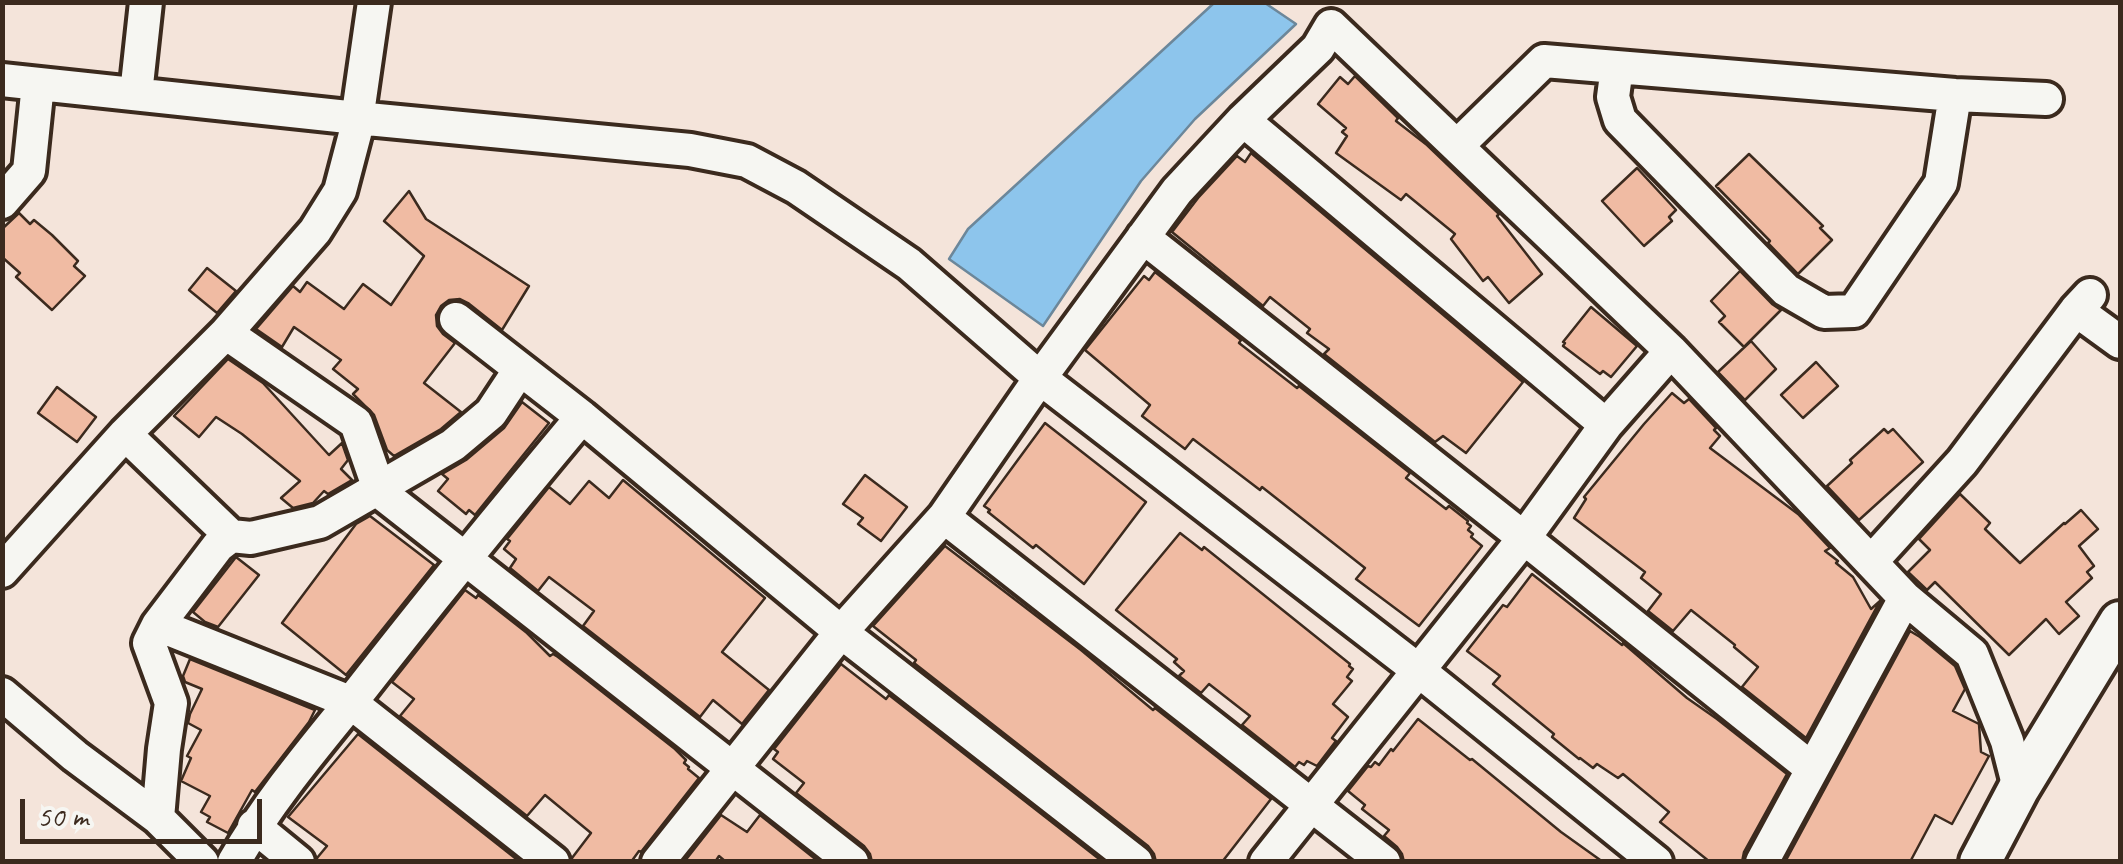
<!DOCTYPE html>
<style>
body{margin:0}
#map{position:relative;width:2123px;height:864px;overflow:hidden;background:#f4e4da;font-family:Caveat,sans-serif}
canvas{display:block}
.frame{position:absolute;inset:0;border:5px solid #3b2a1e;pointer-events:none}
.scale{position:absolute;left:20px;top:799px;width:242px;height:45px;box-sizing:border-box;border:5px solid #3b2a1e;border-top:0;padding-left:12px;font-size:30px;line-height:35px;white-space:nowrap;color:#3b2a1e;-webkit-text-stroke:8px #f6f6f2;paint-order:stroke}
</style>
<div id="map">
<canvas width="2123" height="864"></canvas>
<div class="frame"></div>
<div class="scale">50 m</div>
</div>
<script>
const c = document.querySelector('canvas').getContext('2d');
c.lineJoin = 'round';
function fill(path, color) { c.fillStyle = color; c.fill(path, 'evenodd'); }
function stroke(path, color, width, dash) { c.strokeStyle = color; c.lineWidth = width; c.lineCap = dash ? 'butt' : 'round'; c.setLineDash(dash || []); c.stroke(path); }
const water = new Path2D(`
 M1214 3H1265L1296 24 1195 119 1141 181 1043 326 949 259 968 229Z`);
const building = new Path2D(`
 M1355 76 1398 118 1396 121 1427 145 1499 214 1497 216 1542 274 1509 303 1488 277 1483 281 1451 239 1455 234 1406 194 1401 200 1336 153 1347 136 1342 132 1346 128 1318 104 1340 77 1348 84Z
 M1251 153 1523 382 1466 453 1443 436 1435 442 1324 354 1329 349 1307 333 1310 329 1270 297 1263 306 1172 232 1198 198 1237 156 1245 162Z
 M1749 154 1823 226 1820 228 1832 240 1798 274 1768 243 1770 241 1716 186Z
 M1637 168 1676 210 1669 217 1672 221 1644 246 1602 201Z
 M409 191 426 219 529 286 502 330 468 303 460 299 449 300 441 306 436 315 437 326 443 334 455 343 424 383 461 412 441 429 394 456 387 450 374 415 353 394 358 389 333 369 341 360 294 327 282 347 256 329 293 286 300 292 307 282 344 309 363 284 391 305 424 256 384 221Z
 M19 213 30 224 34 220 52 235 78 261 74 266 85 276 52 310 16 277 20 273 2 257V229Z
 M207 268 236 291 217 313 189 290Z
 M1740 271 1772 304 1781 310 1744 347 1719 322 1725 316 1711 301Z
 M1155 272 1241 340 1239 343 1297 388 1299 386 1410 473 1406 478 1446 509 1449 506 1468 521 1467 523 1471 526 1468 530 1473 534 1471 537 1482 546 1419 626 1356 579 1365 568 1262 487 1260 490 1193 439 1185 449 1142 416 1150 405 1085 350 1144 276 1149 280Z
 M1591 307 1637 346 1611 377 1603 371 1600 374 1563 346 1565 343 1563 342Z
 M1751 341 1776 369 1745 400 1718 372Z
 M228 359 263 383 329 455 342 443 348 460 341 469 352 480 328 494 324 491 313 503 293 508 281 498 300 481 242 434 216 417 199 437 174 416Z
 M1816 362 1838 386 1803 418 1781 395Z
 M57 387 96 417 77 442 38 413Z
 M1672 393 1684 403 1689 399 1716 428 1714 430 1720 436 1710 448 1798 514 1830 548 1825 551 1838 561 1836 563 1853 577 1871 609 1880 601 1806 738 1742 687 1758 667 1734 647 1735 645 1691 610 1673 631 1648 611 1661 594 1641 578 1645 572 1574 518 1586 499 1584 497 1644 424Z
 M522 402 549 423 475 515 469 510 466 514 438 491 448 479 442 474 466 460 504 428Z
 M1045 423 1146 502 1084 584 1036 545 1033 548 988 512 990 510 984 506Z
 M1884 429 1888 433 1893 429 1923 462 1859 520 1827 486 1852 463 1850 460Z
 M865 475 907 507 881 541 858 524 863 518 843 504Z
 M623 480 765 598 722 652 769 690 742 724 713 700 700 717 583 626 594 611 549 577 538 591 510 568 516 559 504 549 510 541 507 539 549 487 570 504 589 481 609 498Z
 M1960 494 1990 523 1985 529 2020 563 2064 523 2065 524 2081 510 2098 529 2079 546 2094 566 2087 572 2092 578 2066 602 2079 616 2059 634 2046 619 2009 655 1935 582 1927 590 1908 572 1930 550 1919 539Z
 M370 516 434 565 346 675 282 623 356 524Z
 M1180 533 1202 550 1204 547 1350 664 1349 666 1353 669 1347 677 1352 681 1333 704 1348 717 1332 738 1336 741 1317 766 1307 761 1304 765 1299 762 1295 767 1242 725 1250 716 1209 684 1201 693 1179 676 1184 671 1174 662 1177 659 1116 610Z
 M945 546 1081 650 1153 710 1155 708 1271 799 1222 862H1156L1154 854 1148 846 914 663 916 660 873 626Z
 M236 557 259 575 218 627 205 622 193 612Z
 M1532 574 1622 645 1623 643 1687 698 1717 719 1787 774 1744 852 1742 862H1710L1660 822 1669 812 1623 774 1618 778 1597 764 1593 768 1580 758 1579 759 1552 737 1554 734 1493 684 1500 676 1467 651 1503 605 1507 607Z
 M465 590 476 598 478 595 485 600 527 633 550 656 553 654 558 657 675 749 686 760 684 763 689 767 688 769 699 778 641 852 639 851 631 862H573L572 858 591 833 545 795 527 816 400 716 414 699 392 682Z
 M1910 631 1920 637 1955 666 1965 689 1953 711 1979 724 1981 752 1989 756 1952 824 1935 815 1910 862H1785Z
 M190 659 315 710 309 722 255 792 252 790 228 833 207 822 210 817 201 812 210 796 181 781 191 758 187 756 201 730 188 723 190 714 202 689 185 682 183 676Z
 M841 664 886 699 889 695 1103 862H872L870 854 864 846 796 793 804 783 773 759 778 752 774 749Z
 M1418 719 1470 760 1472 759 1561 832 1603 862H1404L1402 854 1397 847 1384 836 1389 830 1362 809 1365 805 1348 791 1368 766 1371 767 1375 762 1379 765 1391 749 1393 751Z
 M358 734 520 862H318L317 858 327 846 288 817Z
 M721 815 747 832 760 815 819 862H726L719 856 715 862H684Z`);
const minor = new Path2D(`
 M1617 67 1613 97 1620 120 1786 290 1824 312 1854 311 1941 183 1955 95
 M2 80 357 118 690 150 747 161 796 187 909 264 1040 378 1177 191 1243 120 1318 48 1331 26 1671 351 1905 598 1972 654 2007 741 2019 788
 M136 94 146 2
 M1243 120 1606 425
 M1457 146 1544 61 1955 95 2046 99
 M2 202 29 171 38 84
 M1143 237 1524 538 1811 768
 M2076 310 2120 342
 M456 319 582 417 841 632 1136 862
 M226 333 356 423 380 492 852 862
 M125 434 231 536
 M944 517 1384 862
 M1871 562 1962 462 2076 310 2090 295
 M2 571 125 434 226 333 315 231 340 191 355 134 374 2
 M158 625 350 702 553 862
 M2 694 75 756 158 818
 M254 826 298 862
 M202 862 158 818 164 749 171 703 149 643 158 625 218 546 231 536 251 538 320 522 453 445 491 413 520 369
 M234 862C268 802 313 749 356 696 430 601 505 509 582 417
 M658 862 841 632 944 517 1040 378 1418 670 1656 862
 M1266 862 1524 538 1606 425 1671 351
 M1762 862 1905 598`);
const major = new Path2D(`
 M1980 862 2019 788 2120 622`);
fill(water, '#8dc5ec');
stroke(water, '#6c879a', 2.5);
fill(building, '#f0bba3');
stroke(building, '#3b2a1e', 2.5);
stroke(minor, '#3b2a1e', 40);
stroke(major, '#3b2a1e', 48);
stroke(minor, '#f6f6f2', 32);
stroke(major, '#f6f6f2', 40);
</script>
